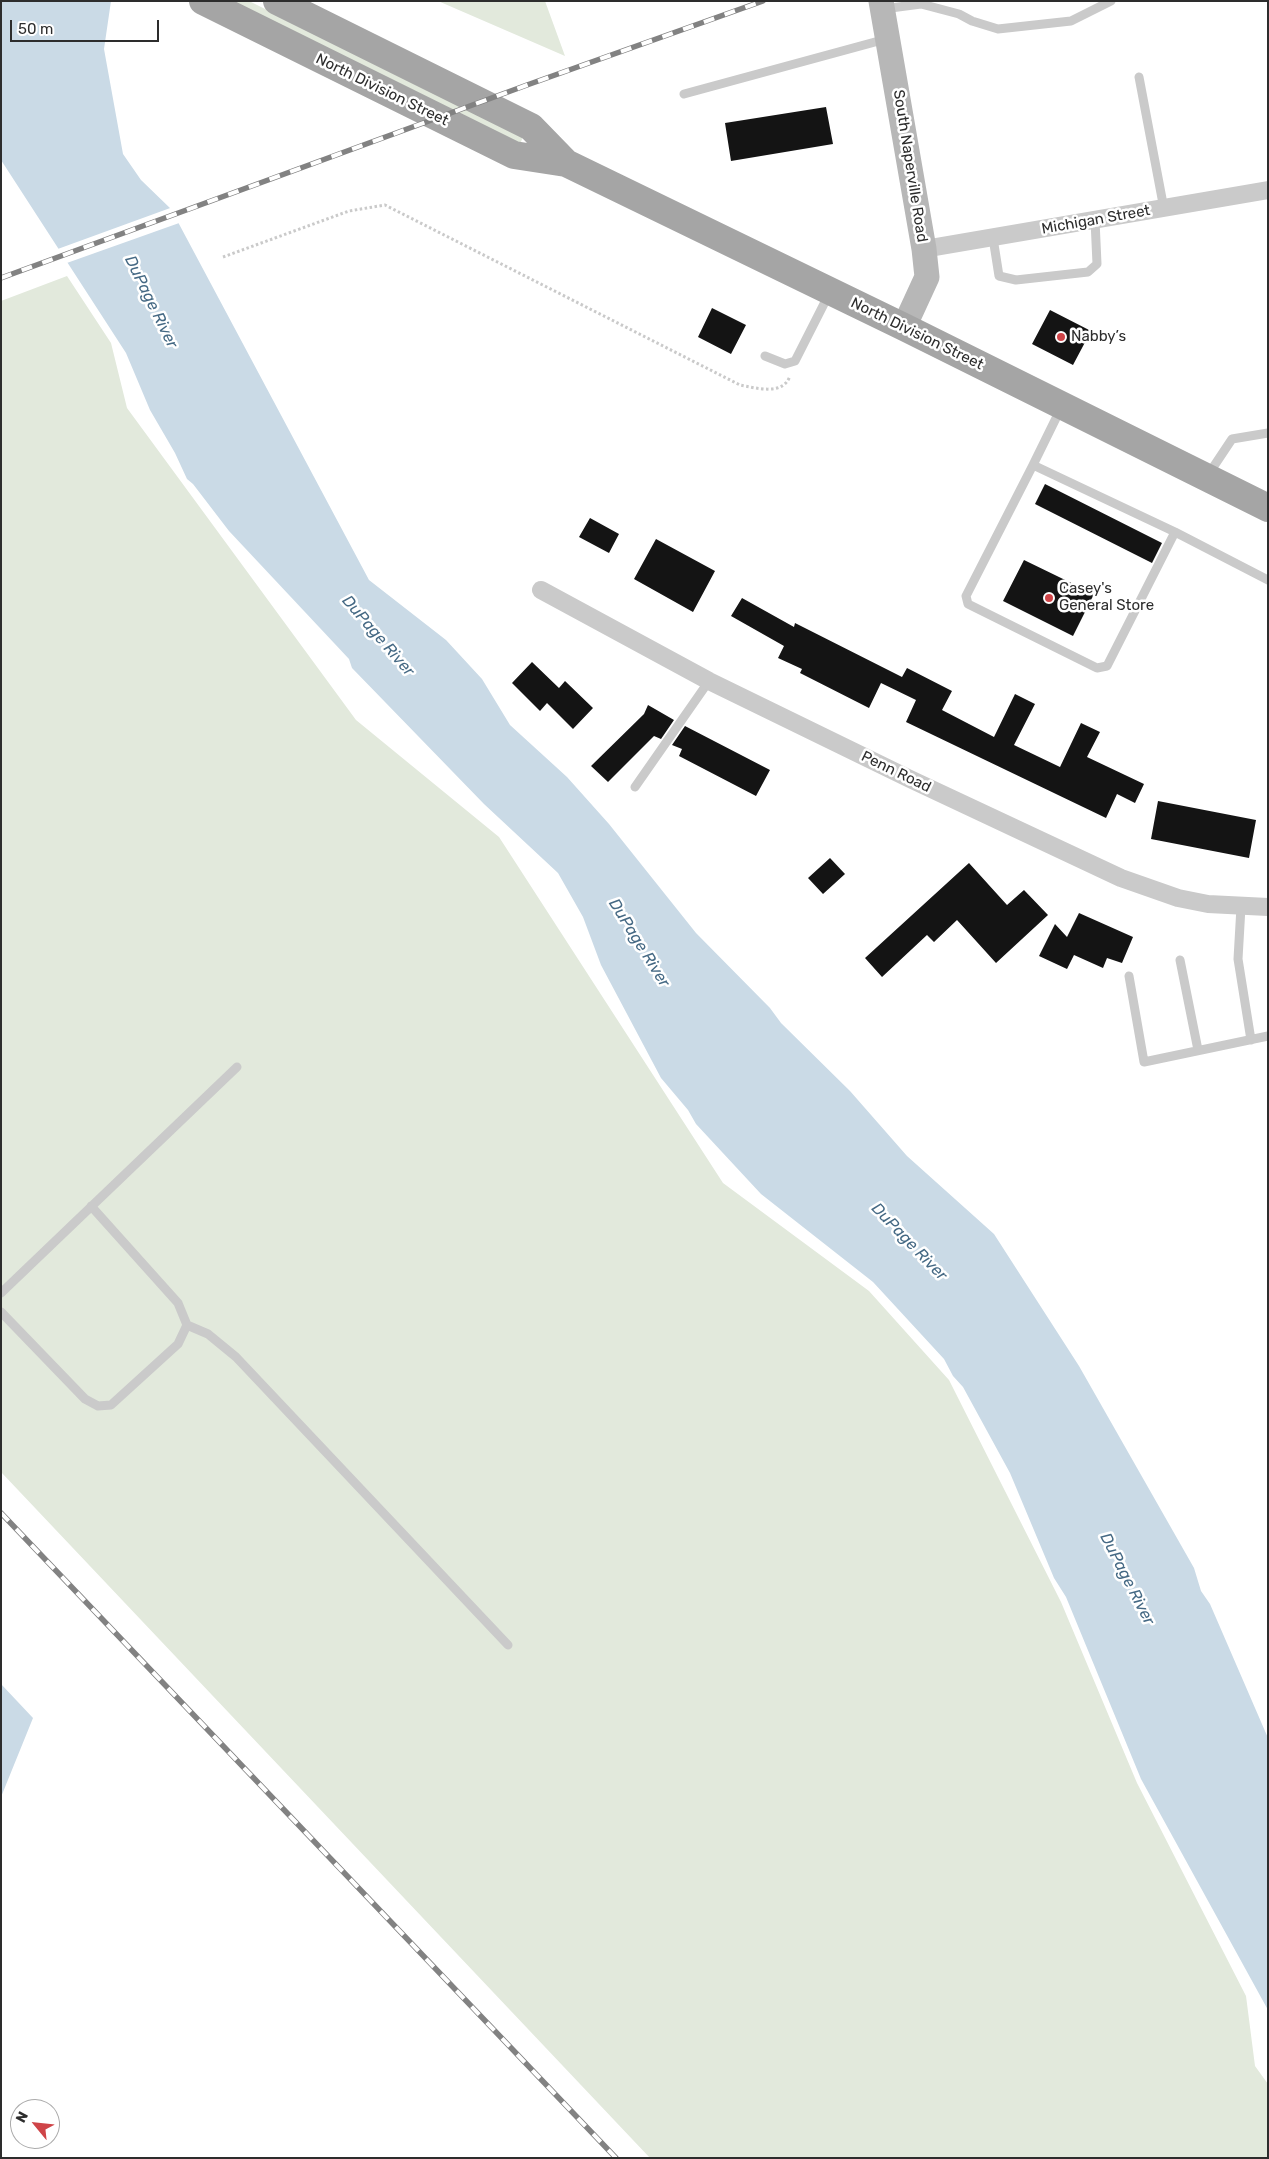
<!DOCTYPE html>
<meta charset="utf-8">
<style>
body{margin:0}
#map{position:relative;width:1269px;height:2159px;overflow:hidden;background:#fff;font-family:Rubik,sans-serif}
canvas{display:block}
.frame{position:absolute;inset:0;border:2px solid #2d2d2d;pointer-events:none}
.north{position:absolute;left:10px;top:2099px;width:50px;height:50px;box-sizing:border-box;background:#fff;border:1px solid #ababab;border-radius:50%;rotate:298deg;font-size:14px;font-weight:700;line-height:20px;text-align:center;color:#2d2d2d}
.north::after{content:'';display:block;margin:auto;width:18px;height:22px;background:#cf4448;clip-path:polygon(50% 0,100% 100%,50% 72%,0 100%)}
.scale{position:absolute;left:10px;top:20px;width:149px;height:22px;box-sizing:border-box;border:2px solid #2d2d2d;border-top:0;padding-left:6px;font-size:15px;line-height:18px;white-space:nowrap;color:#2d2d2d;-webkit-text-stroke:4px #fff;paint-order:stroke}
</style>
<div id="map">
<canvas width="1269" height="2159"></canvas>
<div class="frame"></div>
<div class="north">N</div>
<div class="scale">50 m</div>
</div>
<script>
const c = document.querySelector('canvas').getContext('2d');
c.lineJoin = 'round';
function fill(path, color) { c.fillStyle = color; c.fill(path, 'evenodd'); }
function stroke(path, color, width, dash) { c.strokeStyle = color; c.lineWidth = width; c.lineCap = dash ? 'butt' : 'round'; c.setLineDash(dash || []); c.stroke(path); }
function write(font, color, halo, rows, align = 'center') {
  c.font = font + ' Rubik,sans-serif'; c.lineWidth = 5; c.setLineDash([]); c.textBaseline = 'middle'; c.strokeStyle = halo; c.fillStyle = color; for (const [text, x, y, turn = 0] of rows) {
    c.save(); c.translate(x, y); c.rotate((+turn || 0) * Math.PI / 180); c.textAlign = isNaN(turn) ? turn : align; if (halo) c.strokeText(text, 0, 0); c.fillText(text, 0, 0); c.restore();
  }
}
const green = new Path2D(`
 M231 1H249L523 137 520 144Z
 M438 1H545L565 56Z
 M67 276 111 343 127 408 356 720 499 837 723 1183 869 1291 949 1380 1061 1602 1137 1783 1246 1996 1255 2066 1268 2084V2158H650L1 1472V301Z`);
const water = new Path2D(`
 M1 1H111L104 49 123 154 141 180 171 209 369 580 446 640 482 679 510 725 567 777 609 824 696 933 770 1008 781 1023 850 1091 907 1156 994 1234 1079 1366 1194 1568 1201 1591 1210 1604 1268 1738V2010L1141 1779 1066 1597 1054 1578 1010 1473 963 1387 953 1376 944 1359 873 1282 761 1194 696 1124 688 1110 661 1078 601 965 583 917 558 873 484 804 352 668 349 659 229 531 193 484 187 479 175 453 150 410 126 353 1 160Z
 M1 1684 33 1718 1 1797Z`);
const pier = new Path2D(`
 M173 207 182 222 64 264 55 250Z`);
const building = new Path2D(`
 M826 107 833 144 731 161 725 123Z
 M712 308 746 325 731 354 698 337Z
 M1050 310 1091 331 1073 365 1032 344Z
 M1045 484 1162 543 1152 563 1035 504Z
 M590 518 619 534 609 553 579 537Z
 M656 539 715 571 693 612 634 579Z
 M1024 560 1094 594 1073 636 1003 601Z
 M742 598 794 627 795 623 902 677 907 668 952 691 942 710 994 737 1015 694 1035 704 1014 745 1060 767 1081 723 1100 732 1087 757 1144 784 1135 803 1117 794 1106 818 906 722 916 700 881 683 869 708 800 673 802 669 778 658 784 646 731 616Z
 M532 662 559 688 565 681 593 708 573 729 547 703 540 711 512 683Z
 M648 705 674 720 661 739 654 736 608 782 591 766 644 714Z
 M685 726 770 770 756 796 679 756 682 749 672 745Z
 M1158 801 1256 820 1249 858 1151 839Z
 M830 858 845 874 823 894 808 878Z
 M969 863 1007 905 1024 890 1048 915 996 963 957 920 934 942 927 935 882 977 865 958Z
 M1079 913 1133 937 1122 963 1107 958 1103 968 1074 955 1067 969 1039 956 1055 924 1067 937Z`);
const path = new Path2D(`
 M223 257 349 211 385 205 740 385C756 388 783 396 790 376`);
const service = new Path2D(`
 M883 9 921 4 959 14 972 21 998 29 1071 21 1111 1
 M1139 77 1164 209
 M684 94 886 39
 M993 238 999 276 1016 280 1088 272 1097 264 1095 220
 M765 356 785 364 795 361 829 294
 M1061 408 1033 465 1175 532 1268 580
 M1033 465 966 596 968 604 1097 668 1107 666 1175 532
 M1208 475 1232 439 1268 433
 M635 787 709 681
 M1241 907 1238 959 1251 1040
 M1180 960 1198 1050
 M1129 976 1144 1062 1268 1036
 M1 1293 237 1067
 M1 1312 85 1399 98 1406 111 1405 178 1344 187 1325 178 1303 91 1206
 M187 1325 208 1334 236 1357 508 1645`);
const minor = new Path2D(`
 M924 249 1268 190
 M541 590 709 681 910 779 1121 878 1178 898 1208 904 1268 907`);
const secondary = new Path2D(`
 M881 1 924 249 927 277 904 327`);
const primary = new Path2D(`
 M203 1 514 155 566 163 904 327 1268 508
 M277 1 531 127 566 163`);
const rail = new Path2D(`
 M1 278 527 85 763 1
 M1 1513 616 2158`);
const markers = [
 [1061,337,5,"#cf4448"],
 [1049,598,5,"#cf4448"]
];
const streetNames = [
 ["North Division Street",382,90,26],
 ["South Naperville Road",910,166,81],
 ["Michigan Street",1096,220,-10],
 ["North Division Street",917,334,26],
 ["Penn Road",896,772,26]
];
const poiNames = [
 ["Nabby’s",1071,337],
 ["Casey's",1059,589],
 ["General Store",1059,606]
];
const waterNames = [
 ["DuPage River",151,302,64],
 ["DuPage River",378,636,49],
 ["DuPage River",639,943,58],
 ["DuPage River",909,1242,46],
 ["DuPage River",1127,1579,63]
];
fill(green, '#e2e9dc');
fill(water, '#cadae6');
fill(pier, '#fff');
fill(building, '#141414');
stroke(path, '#cacaca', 3, [2.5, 2.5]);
stroke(service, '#cacaca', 9);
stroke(minor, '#cacaca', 18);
stroke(secondary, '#b7b7b7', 25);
stroke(primary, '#a5a5a5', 28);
stroke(rail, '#828282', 5.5);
stroke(rail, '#fff', 4, [11]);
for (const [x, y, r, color] of markers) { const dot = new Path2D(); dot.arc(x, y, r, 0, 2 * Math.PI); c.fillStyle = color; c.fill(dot); stroke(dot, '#fff', 2); }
write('15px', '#2d2d2d', '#fff', streetNames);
write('15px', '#2d2d2d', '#fff', poiNames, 'left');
write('italic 16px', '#456984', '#fff', waterNames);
</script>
